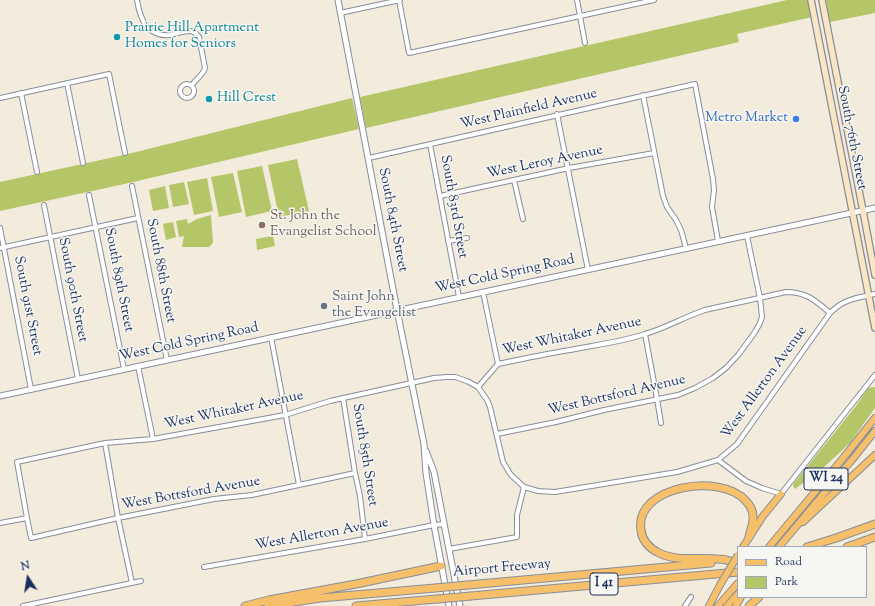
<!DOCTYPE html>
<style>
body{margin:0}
#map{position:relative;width:875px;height:606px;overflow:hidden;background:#f3ebdb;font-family:"Sorts Mill Goudy",serif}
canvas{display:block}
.legend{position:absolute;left:737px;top:546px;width:130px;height:52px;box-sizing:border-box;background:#f6f6f2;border:1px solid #9ea6b7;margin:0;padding:5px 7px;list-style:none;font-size:12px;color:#1b2f5e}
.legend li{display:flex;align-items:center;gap:8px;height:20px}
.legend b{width:20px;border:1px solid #9ea6b7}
.north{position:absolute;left:8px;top:558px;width:40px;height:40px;-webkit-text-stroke:3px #f6f6f2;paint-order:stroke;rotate:348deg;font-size:11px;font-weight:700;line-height:16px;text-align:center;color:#1b2f5e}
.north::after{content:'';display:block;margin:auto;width:14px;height:18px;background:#1b2f5e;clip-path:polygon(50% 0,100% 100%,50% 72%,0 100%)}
</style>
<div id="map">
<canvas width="875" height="606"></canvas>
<ul class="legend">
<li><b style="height:5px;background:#f6c06b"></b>Road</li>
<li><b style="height:11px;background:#b5c669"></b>Park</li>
</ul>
<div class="north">N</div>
</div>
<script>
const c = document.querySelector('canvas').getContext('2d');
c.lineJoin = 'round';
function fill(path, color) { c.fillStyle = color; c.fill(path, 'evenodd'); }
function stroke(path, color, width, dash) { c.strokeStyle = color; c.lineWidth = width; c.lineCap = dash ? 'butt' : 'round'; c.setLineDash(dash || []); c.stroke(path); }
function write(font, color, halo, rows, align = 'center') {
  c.font = font + ' "Sorts Mill Goudy",serif'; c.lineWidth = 3; c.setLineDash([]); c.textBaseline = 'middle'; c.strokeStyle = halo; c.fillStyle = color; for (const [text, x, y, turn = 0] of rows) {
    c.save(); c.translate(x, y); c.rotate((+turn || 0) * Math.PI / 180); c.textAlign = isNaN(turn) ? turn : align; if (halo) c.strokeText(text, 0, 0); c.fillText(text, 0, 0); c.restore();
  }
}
const green = new Path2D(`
 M787 0H809L812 17 737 34 739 42 366 128 360 97Z
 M826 0H875V13L830 22Z
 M352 98 359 129 129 183 0 211V182L128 154Z
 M297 159 309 211 279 217 268 165Z
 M262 166 272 211 246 217 237 171Z
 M233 173 242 212 219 217 211 177Z
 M207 178 213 211 194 215 187 182Z
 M184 182 189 204 173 207 169 185Z
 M165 186 169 208 153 211 149 190Z
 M211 215 213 243 209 247H182L184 236 179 237 176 221 187 219 188 224 197 219Z
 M173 222 176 237 166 240 163 224Z
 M273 236 275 246 257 250 256 239Z
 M875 387V408L850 443 824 467 795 489 793 486 794 483 856 406 868 388Z`);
const minor = new Path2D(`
 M137 0C140 19 147 37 170 35 176 34 183 31 189 31 194 31 197 34 199 37L205 68C203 75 196 79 192 85
 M399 0 409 53 654 0
 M577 0 585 43
 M340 13 400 0
 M67 83 83 163
 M180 91a7 7 0 1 1 14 0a7 7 0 1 1-14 0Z
 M21 93 37 172
 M643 95 663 196 667 207 676 220 681 230 686 248
 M0 98 109 74 125 153
 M557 114 588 270
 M430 144 459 297
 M369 158 695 84 713 179 714 190 712 207 718 241
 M514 180 523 219
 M132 186 167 360
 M89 195 124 369
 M440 196 569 168 654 153
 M44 205 78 379
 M0 228 31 389
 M448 241 467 238
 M0 248 138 218
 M645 334 656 393 661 423
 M271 337 299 485
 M498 364C522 359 546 354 570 350 595 345 621 342 645 334 666 328 684 317 705 310L786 292C806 292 815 300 830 313
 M138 366 153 439
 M478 387 498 364 483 292
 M343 398 355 473 360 496 365 539
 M497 434 556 422 604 410 678 395 695 388 713 378 726 368 739 354 755 332 760 323 762 317 760 298 747 236
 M105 443 118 518 132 583
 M718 460 746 481 762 488 781 494 875 375
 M355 473 252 495 214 499 118 518 31 538 27 518 17 462 105 443 153 439 285 415 330 401 434 378 447 377H455L467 381 478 387 487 400 490 407 503 462 511 475 524 487 538 491 555 492 677 472 718 460 737 444 830 313C844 299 856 298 875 294
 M0 523 27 518
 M449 549 517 537V515L524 487
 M204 567 365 539 434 525 444 524
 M23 606 141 581
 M685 606 691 597`);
const tertiary = new Path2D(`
 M338 0 397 310 424 444 426 473 434 525 449 606
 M0 396 875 208
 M426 451 434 472 460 606`);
const secondary = new Path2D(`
 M811 0 875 328
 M822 0 863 211 875 275`);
const primary = new Path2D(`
 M803 522 875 455
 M743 547 763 516 781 494
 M769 547 844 457 875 418
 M779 547 852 460 875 431
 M709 606 720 585
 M718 606 738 583
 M727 606 738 594
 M736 606 741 597`);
const motorway = new Path2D(`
 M807 547 836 538 875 524
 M847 547 875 537
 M730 561C727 560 722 559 718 559 698 557 678 562 659 553 649 548 642 541 641 530 634 486 721 472 746 501 750 505 753 510 753 517 754 524 750 530 749 537
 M468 585 711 563
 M471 596 738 572
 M245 606 269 600 356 584 441 566
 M268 606 320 598 435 588
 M356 606 437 599
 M749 606 759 597`);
const primaryBridge = new Path2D(`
 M720 585 738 555`);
const motorwayBridge = new Path2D(`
 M435 588 468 585
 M437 599 471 596`);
const markers = [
 [117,37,4,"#0f9aa8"],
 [209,99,4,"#0f9aa8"],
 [796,119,4,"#3f7fe0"],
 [262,225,4,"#8d6e63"],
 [324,306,4,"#6b7280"]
];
const shields = [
 [826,479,44],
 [604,584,28]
];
const shieldNames = [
 ["WI 24",826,479],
 ["I 41",604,584]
];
const cultureNames = [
 ["Prairie Hill Apartment",125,29],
 ["Homes for Seniors",125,45],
 ["Hill Crest",217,99]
];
const streetNames = [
 ["West Plainfield Avenue",529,110,-13],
 ["South 76th Street",851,138,79],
 ["West Leroy Avenue",545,163,-12],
 ["South 83rd Street",453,207,80],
 ["South 84th Street",392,220,79],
 ["South 88th Street",160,271,79],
 ["West Cold Spring Road",505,275,-12],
 ["South 89th Street",118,280,79],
 ["South 90th Street",72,290,79],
 ["South 91st Street",27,306,79],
 ["West Whitaker Avenue",572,337,-12],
 ["West Cold Spring Road",189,343,-12],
 ["West Allerton Avenue",765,383,-54],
 ["West Bottsford Avenue",617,396,-13],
 ["West Whitaker Avenue",234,411,-12],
 ["South 85th Street",364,455,81],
 ["West Bottsford Avenue",191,494,-10],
 ["West Allerton Avenue",322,535,-10],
 ["Airport Freeway",502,569,-5]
];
const shopNames = [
 ["Metro Market",788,119]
];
const educationNames = [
 ["St. John the",270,217],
 ["Evangelist School",270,233]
];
const worshipNames = [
 ["Saint John",332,298],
 ["the Evangelist",332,314]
];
fill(green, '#b5c669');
stroke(minor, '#878d9c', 6);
stroke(tertiary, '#878d9c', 7);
stroke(secondary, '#878d9c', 8);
stroke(primary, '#878d9c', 8);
stroke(motorway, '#878d9c', 9);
stroke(minor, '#fff', 4);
stroke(tertiary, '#fff', 5);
stroke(secondary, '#fbe6c4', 5.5);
stroke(primary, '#f6c06b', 6);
stroke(motorway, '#f6c06b', 7);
stroke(primaryBridge, '#878d9c', 8, []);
stroke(motorwayBridge, '#878d9c', 9, []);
stroke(primaryBridge, '#f6c06b', 6);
stroke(motorwayBridge, '#f6c06b', 7);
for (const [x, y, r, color] of markers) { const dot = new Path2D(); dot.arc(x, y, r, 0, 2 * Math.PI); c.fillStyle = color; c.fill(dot); stroke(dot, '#f6f6f2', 1.5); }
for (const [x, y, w] of shields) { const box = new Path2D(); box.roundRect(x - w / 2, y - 11, w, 22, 3); c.fillStyle = '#f6f6f2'; c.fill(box); stroke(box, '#1b2f5e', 1); }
write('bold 13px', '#1b2f5e', null, shieldNames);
write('14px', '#0d838f', '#f6f6f2', cultureNames, 'left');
write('14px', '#1b2f5e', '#f6f6f2', streetNames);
write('14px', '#366cbe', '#f6f6f2', shopNames, 'right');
write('14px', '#785e54', '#f6f6f2', educationNames, 'left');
write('14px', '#5b616d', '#f6f6f2', worshipNames, 'left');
</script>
